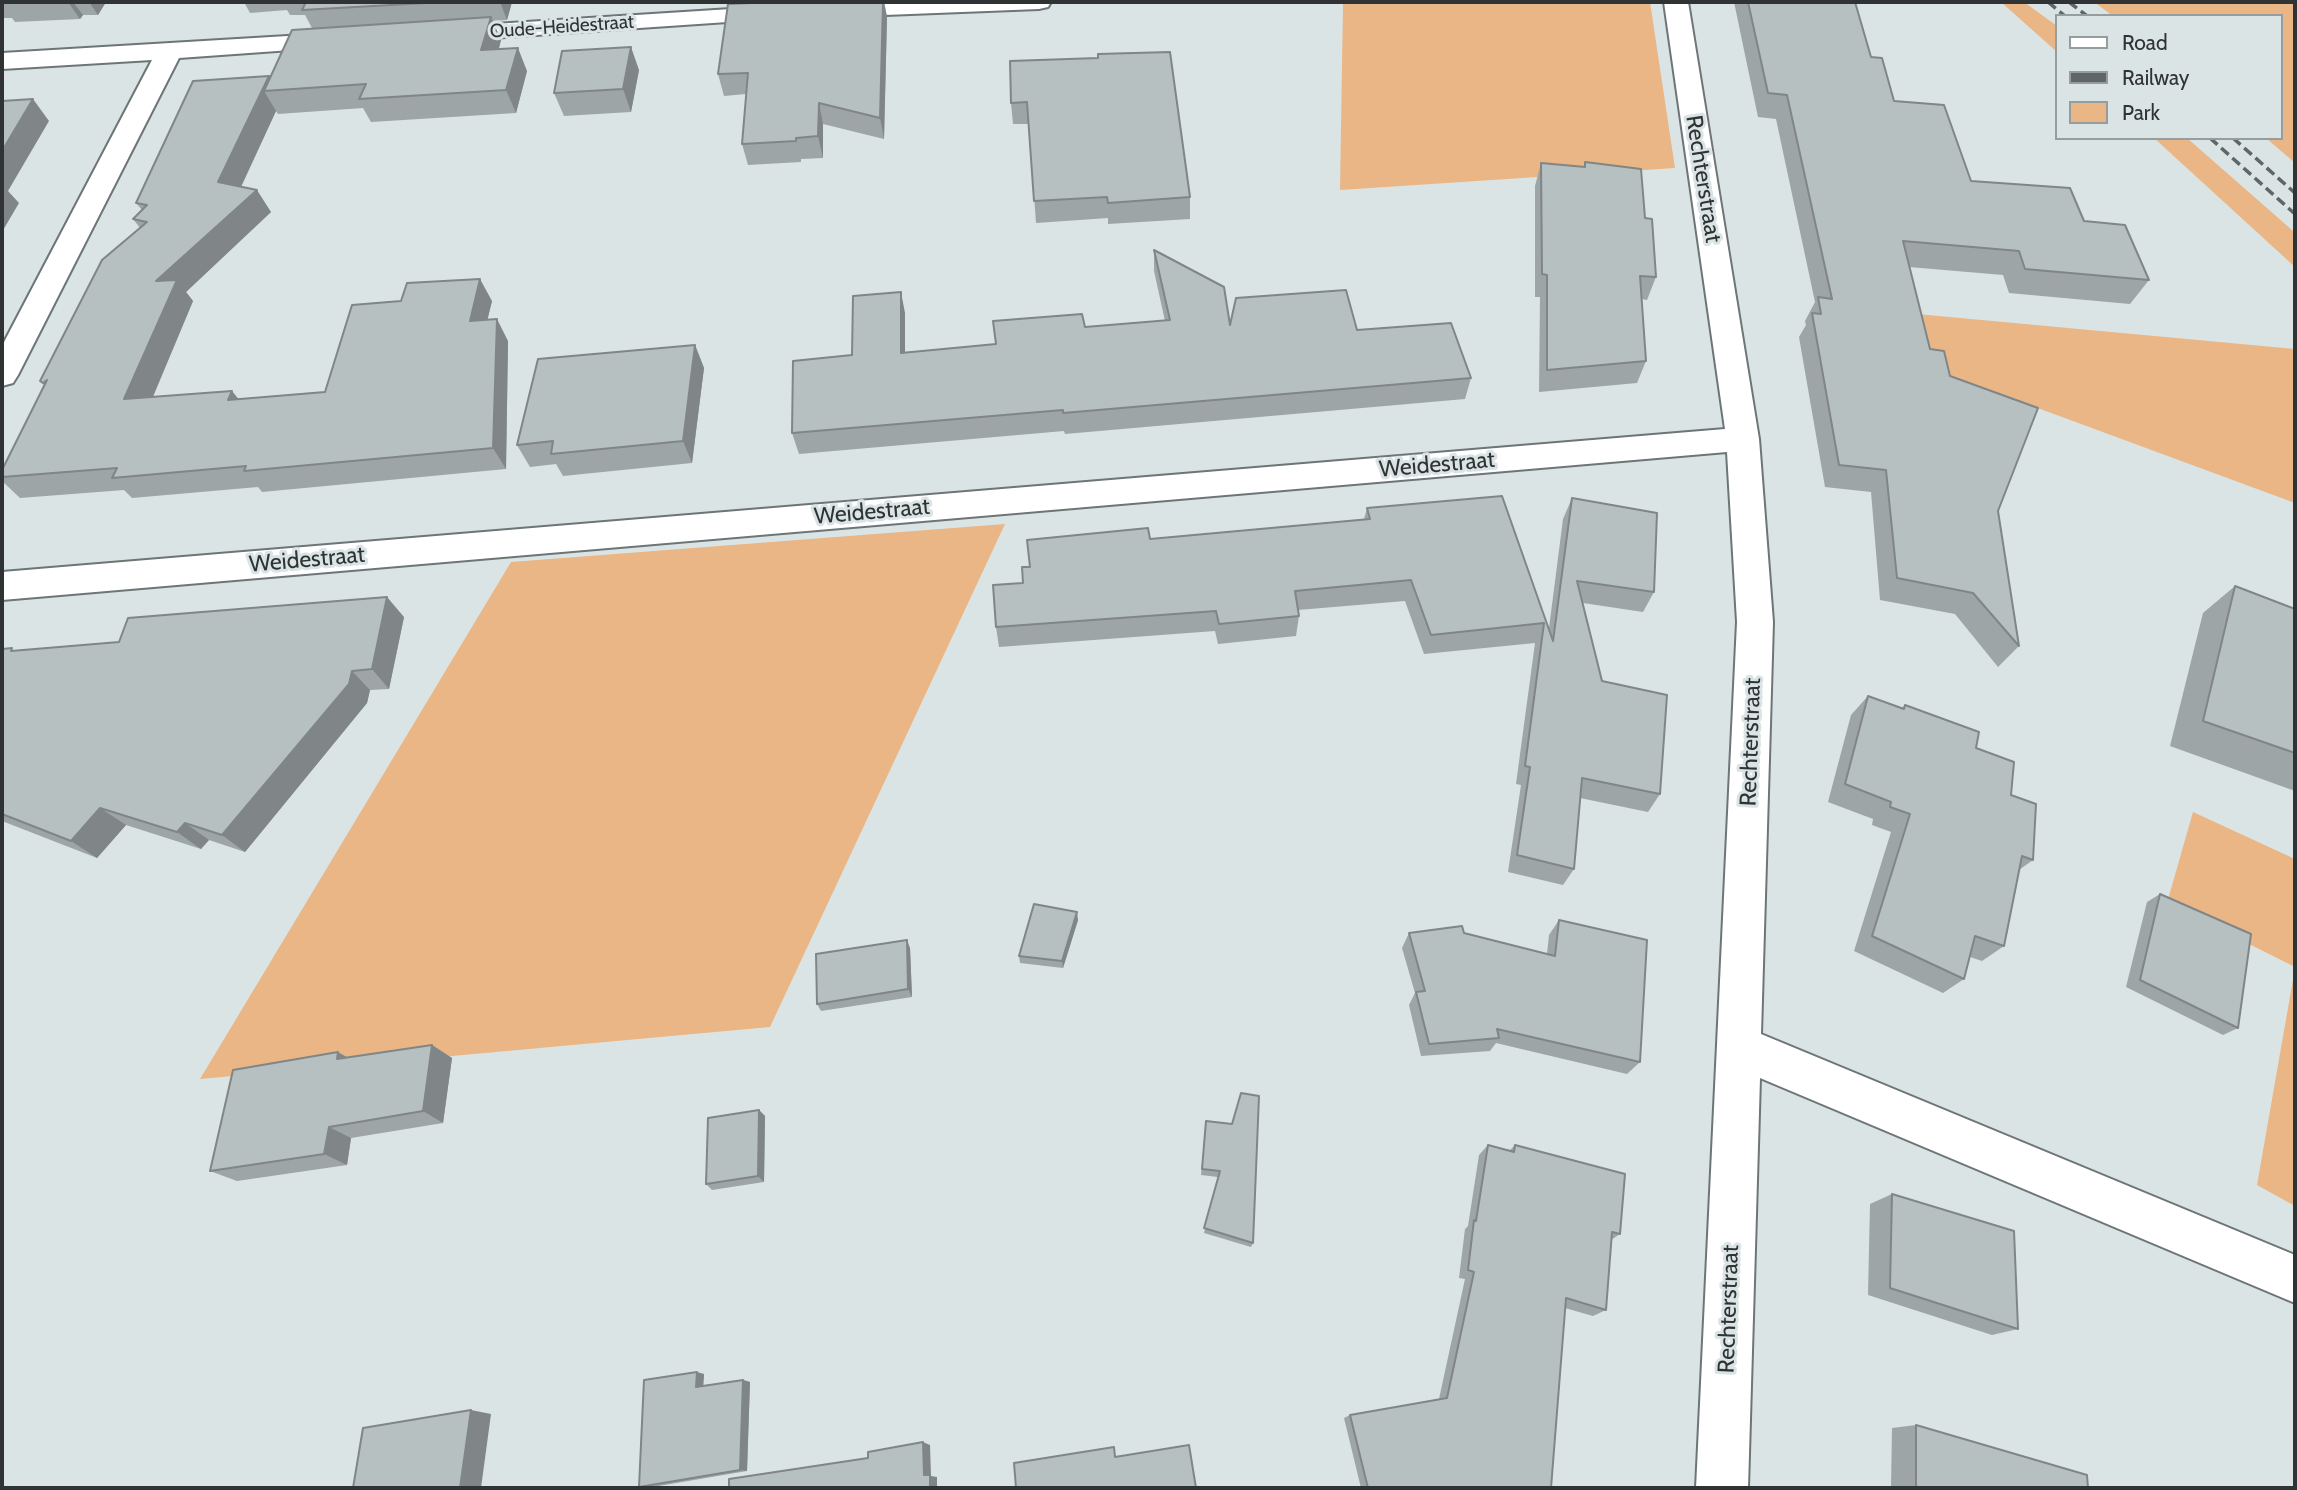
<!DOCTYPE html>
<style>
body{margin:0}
#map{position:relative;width:2297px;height:1490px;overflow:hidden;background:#dae4e5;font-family:Cabin,sans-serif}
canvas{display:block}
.frame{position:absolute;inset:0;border:4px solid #2f3333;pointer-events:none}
.legend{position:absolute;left:2055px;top:14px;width:228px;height:126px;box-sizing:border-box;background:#dae4e5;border:2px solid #969d9e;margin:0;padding:9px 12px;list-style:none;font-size:21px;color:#2f3333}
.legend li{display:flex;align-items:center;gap:14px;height:35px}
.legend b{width:35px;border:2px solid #969d9e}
</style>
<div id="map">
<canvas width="2297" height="1490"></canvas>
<div class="frame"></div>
<ul class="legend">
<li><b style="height:9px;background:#fff"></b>Road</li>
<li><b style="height:9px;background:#606566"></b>Railway</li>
<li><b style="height:19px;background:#eab685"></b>Park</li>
</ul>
</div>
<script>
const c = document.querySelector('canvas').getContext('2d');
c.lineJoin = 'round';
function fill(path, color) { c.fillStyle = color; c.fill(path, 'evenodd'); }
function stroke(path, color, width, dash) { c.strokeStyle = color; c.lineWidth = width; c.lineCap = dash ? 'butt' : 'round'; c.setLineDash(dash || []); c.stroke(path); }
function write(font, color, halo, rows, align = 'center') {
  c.font = font + ' Cabin,sans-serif'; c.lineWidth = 6; c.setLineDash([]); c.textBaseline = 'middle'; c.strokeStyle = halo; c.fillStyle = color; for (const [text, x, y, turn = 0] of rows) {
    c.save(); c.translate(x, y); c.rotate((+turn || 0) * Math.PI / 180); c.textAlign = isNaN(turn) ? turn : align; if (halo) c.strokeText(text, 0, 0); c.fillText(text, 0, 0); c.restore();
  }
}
const green = new Path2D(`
 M1343 2H1650L1675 168 1340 190Z
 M2001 2H2024L2057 26V52Z
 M2094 2H2295V163L2266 138H2281V16H2113Z
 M2154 138H2187L2292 230 2295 233V267Z
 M1917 314 2295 349V503L1932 369Z
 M1005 524 770 1027 200 1079 511 562Z
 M2193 812 2295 859V967L2167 903Z
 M2295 968V1206L2257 1185Z`);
const minor = new Path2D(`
 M857 2H1051L1048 7 1039 9 834 17 825 15 822 10 825 5Z
 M1664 2H1688L1759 439 1773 622 1761 1034 2295 1255V1303L1760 1078 1748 1488H1696L1737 622 1727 452 2 600V572L1725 429Z
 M778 6 787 8 790 13 787 18 447 41 438 39 435 34 438 29 447 27Z
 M338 33 347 36 351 41 347 46 179 58 18 375 13 383 2 386V346L152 60 2 69V53Z`);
const rail = new Path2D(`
 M2048 2 2065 16
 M2069 2 2087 16
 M2210 138 2295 214
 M2233 138 2295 193`);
const wall = new Path2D(`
 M2 2H106L98 15H83L80 19 15 22 12 18H2Z
 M244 2H512L507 20 493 21 501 40 499 49 527 71 516 113 371 122 363 108 278 114 276 111 241 187 271 212 186 292 193 301 153 397 239 399 325 392 492 301 487 320 508 341 506 469 262 492 258 487 132 498 124 490 20 498 2 481V470L44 385 40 381 140 228 133 219 142 210 136 203 269 76 270 77 312 28 305 15H290L287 10 250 13Z
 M735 2H884L887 17 884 139 823 124V158L801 159V162L748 165 742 144 746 94 724 96 718 74 736 4Z
 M1734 2H1855L1871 57 1894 101 1971 181 2084 221 2149 280 2130 304 2009 293 2003 275 1909 267 1930 349 1950 376 1998 511 2019 646 1998 667 1955 614 1880 600 1871 492 1825 487 1799 337 1806 325 1805 321 1815 302 1776 119 1758 117Z
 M1010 61 1190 197V219L1108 224V218L1036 223 1029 124H1013L1011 103Z
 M639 70 631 112 564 116 554 93Z
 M1585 162 1645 218 1656 277 1647 300 1642 299 1646 361 1637 383 1539 392 1540 297H1535V186L1541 163 1584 167Z
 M1154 250 1230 325 1357 330 1471 378 1465 399 1065 434 1064 431 799 454 792 433 852 355 905 313V353L996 344 1085 327 1165 321 1154 271Z
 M695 345 704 368 692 463 563 476 556 464 530 467 517 445Z
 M1572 498 1654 592 1643 612 1583 603 1602 681 1660 794 1648 812 1580 798 1574 869 1563 885 1508 872 1521 785 1516 784 1535 643 1424 654 1405 601 1298 610 1299 616 1296 636 1218 644 1215 631 999 647 996 627 1023 583 1030 567 1150 539 1364 519 1367 508 1549 628 1563 519Z
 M2235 586 2295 609V791L2170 746 2203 613Z
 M404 617 389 689 370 690 367 703 245 852 209 840 201 849 126 825 97 858 2 821V649L16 651Z
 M1868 696 1902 708 1905 705 1976 748 2011 795 2033 860 2019 870 2004 946 1982 961 1970 957 1964 979 1943 993 1854 951 1891 832 1872 825 1873 819 1828 802 1851 715Z
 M2160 894 2238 1028 2223 1035 2126 987 2147 902Z
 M1078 920 1063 968 1020 963 1019 956Z
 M1559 920 1640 1062 1627 1074 1496 1043 1490 1051 1421 1056 1409 1005 1415 993 1402 948 1409 933H1464L1547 954 1549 935Z
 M910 948 912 997 821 1011 817 1004Z
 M432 1045 452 1058 443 1123 351 1138 347 1165 237 1181 210 1171 347 1058Z
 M759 1110 765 1116 764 1182 712 1190 706 1184Z
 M1206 1121 1253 1243 1251 1247 1204 1233 1218 1177 1201 1175Z
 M1488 1145 1510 1150 1515 1145 1620 1234 1611 1240 1606 1310 1593 1316 1565 1308 1551 1488H1361L1344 1418 1350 1415 1439 1399 1465 1279 1459 1278 1465 1229 1468 1226 1479 1155Z
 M1892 1194 2018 1329 1992 1335 1868 1295 1870 1204Z
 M704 1374 703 1386 743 1380 750 1382 747 1471 647 1488 639 1487Z
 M1916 1425 2088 1488H1891L1892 1428Z`);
const shadedWall = new Path2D(`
 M68 2H73L83 15 80 19Z
 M89 2H106L98 15Z
 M500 2H512L507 20Z
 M883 2H884L887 17 884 139 880 118Z
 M491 17 501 40 492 73 481 50Z
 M631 47 639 70 631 112 623 89Z
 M518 48 527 71 516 113 506 90Z
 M269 76 277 90 264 91 276 111 233 204 218 182Z
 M33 99 49 121 8 191 19 203 2 232V151Z
 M819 103 823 124V158L818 136Z
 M257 190 271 212 186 292 193 301 143 420 124 399 156 281Z
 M480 279 492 301 482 342 470 321Z
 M901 292 905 313V374L901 353Z
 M497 319 508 341 506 469 493 448Z
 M695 345 704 368 692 463 683 441Z
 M232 391 249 412 228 400Z
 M387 597 404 617 389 689 372 669Z
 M352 671 370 690 367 703 245 852 222 835Z
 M100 808 126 825 97 858 71 841Z
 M185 823 209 840 201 849 177 832Z
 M1077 912 1078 920 1063 968 1062 961Z
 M907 940 910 948 912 997 908 989Z
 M432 1045 452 1058 443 1123 423 1111Z
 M338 1052 360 1065 337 1059Z
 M759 1110 765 1116 764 1182 758 1176Z
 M329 1127 351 1138 347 1165 324 1154Z
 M697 1372 704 1374 703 1390 696 1387Z
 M743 1380 750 1382 747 1471 740 1470Z
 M471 1410 491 1414 481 1488H460Z
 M923 1442 930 1445 931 1476 937 1477V1488H930L924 1475Z`);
const building = new Path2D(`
 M306 2H444L302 10Z
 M778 2H883L880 118 819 103 818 136 796 138V141L742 144 748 73 718 74 728 4Z
 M1748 2H1855L1871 57 1882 58 1894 101 1944 105 1971 181 2070 188 2084 221 2125 225 2149 280 2025 269 2019 251 1903 241 1930 349 1944 351 1950 376 2038 408 1998 511 2019 646 1973 593 1897 578 1886 470 1839 465 1812 313 1821 314 1818 297 1832 299 1787 95 1768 93Z
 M491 17 481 50 518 48 506 90 359 99 366 84 264 91 292 30Z
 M631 47 623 89 554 93 562 51Z
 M1170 52 1190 197 1108 203 1107 197 1034 201 1027 102 1011 103 1010 61 1098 58V54Z
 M269 76 218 182 257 190 156 281 177 280 124 399 232 391 228 400 325 392 352 305 401 301 407 283 480 279 470 321 497 319 493 448 244 471 246 466 112 478 117 468 2 477V470L47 380 43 383 40 381 102 260 147 222 133 219 147 205 136 203 193 81Z
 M33 99 2 151V101Z
 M1585 162 1641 169 1645 218 1652 219 1656 277 1640 276 1646 361 1547 370V275L1542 274 1541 163 1585 167Z
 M1154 250 1224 287 1230 325 1236 298 1346 290 1357 330 1451 323 1471 378 1063 413V410L792 433 793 361 852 355 853 296 901 292V353L996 344 993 321 1082 314 1085 327 1170 320Z
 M695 345 683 441 551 454 553 441 517 445 538 359Z
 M1502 496 1553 641 1572 498 1657 513 1654 592 1577 581 1602 681 1667 695 1660 794 1582 778 1574 869 1517 855 1530 767 1525 766 1544 623 1431 635 1411 580 1295 591 1299 616 1219 624 1216 611 996 627 993 585 1023 583 1022 567H1030L1027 540 1148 528 1150 539 1370 519 1367 508Z
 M2235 586 2295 609V753L2203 721Z
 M387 597 372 669 352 671 349 684 222 835 185 823 177 832 100 808 71 841 2 814V649L12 648 11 651 119 642 128 618Z
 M1868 696 1904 709 1905 705 1979 732 1976 748 2014 762 2011 795 2036 804 2033 860 2022 856 2004 946 1975 936 1964 979 1872 936 1910 814 1890 807 1891 802 1845 784Z
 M2160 894 2251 934 2238 1028 2140 980Z
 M1034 904 1077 912 1062 961 1019 956Z
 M1559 920 1647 940 1640 1062 1497 1029 1499 1038 1429 1044 1416 992 1425 991 1409 933 1462 926 1464 933 1555 956Z
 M907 940 908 989 817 1004 816 954Z
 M432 1045 423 1111 329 1127 324 1154 210 1171 233 1070 338 1052 337 1059Z
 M1241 1093 1259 1096 1253 1243 1204 1228 1220 1171 1202 1169 1206 1121 1232 1124Z
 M759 1110 758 1176 706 1184 708 1118Z
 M1488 1145 1514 1152 1515 1145 1625 1174 1620 1234 1612 1232 1606 1310 1566 1298 1551 1488H1368L1350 1415 1447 1398 1474 1272 1468 1270 1474 1220 1476 1221Z
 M1892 1194 2014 1231 2018 1329 1890 1288Z
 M697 1372 696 1387 743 1380 740 1470 639 1487 644 1380Z
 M471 1410 460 1488H353L363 1428Z
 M1916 1425 2087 1475 2088 1488H1916Z
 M923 1442 924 1475H930V1488H729V1479L868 1458V1452Z
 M1189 1445 1196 1488H1016L1014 1463 1114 1447 1115 1457Z`);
const farStreetnames = [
 ["Oude-Heidestraat",562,27,-4]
];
const streetNames = [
 ["Rechterstraat",1703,179,81],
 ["Weidestraat",1437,465,-5],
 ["Weidestraat",872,512,-5],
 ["Weidestraat",307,560,-5],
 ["Rechterstraat",1751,742,-88],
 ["Rechterstraat",1729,1309,-88]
];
fill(green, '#eab685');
stroke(minor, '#6d7577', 4);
fill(minor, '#fff');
stroke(rail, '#606566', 3.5, [10, 5]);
fill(wall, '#9da5a6');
fill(shadedWall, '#808687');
fill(building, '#b7c0c1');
stroke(building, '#808687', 2);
write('19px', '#2f3333', '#dae4e5', farStreetnames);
write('23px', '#2f3333', '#dae4e5', streetNames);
</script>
